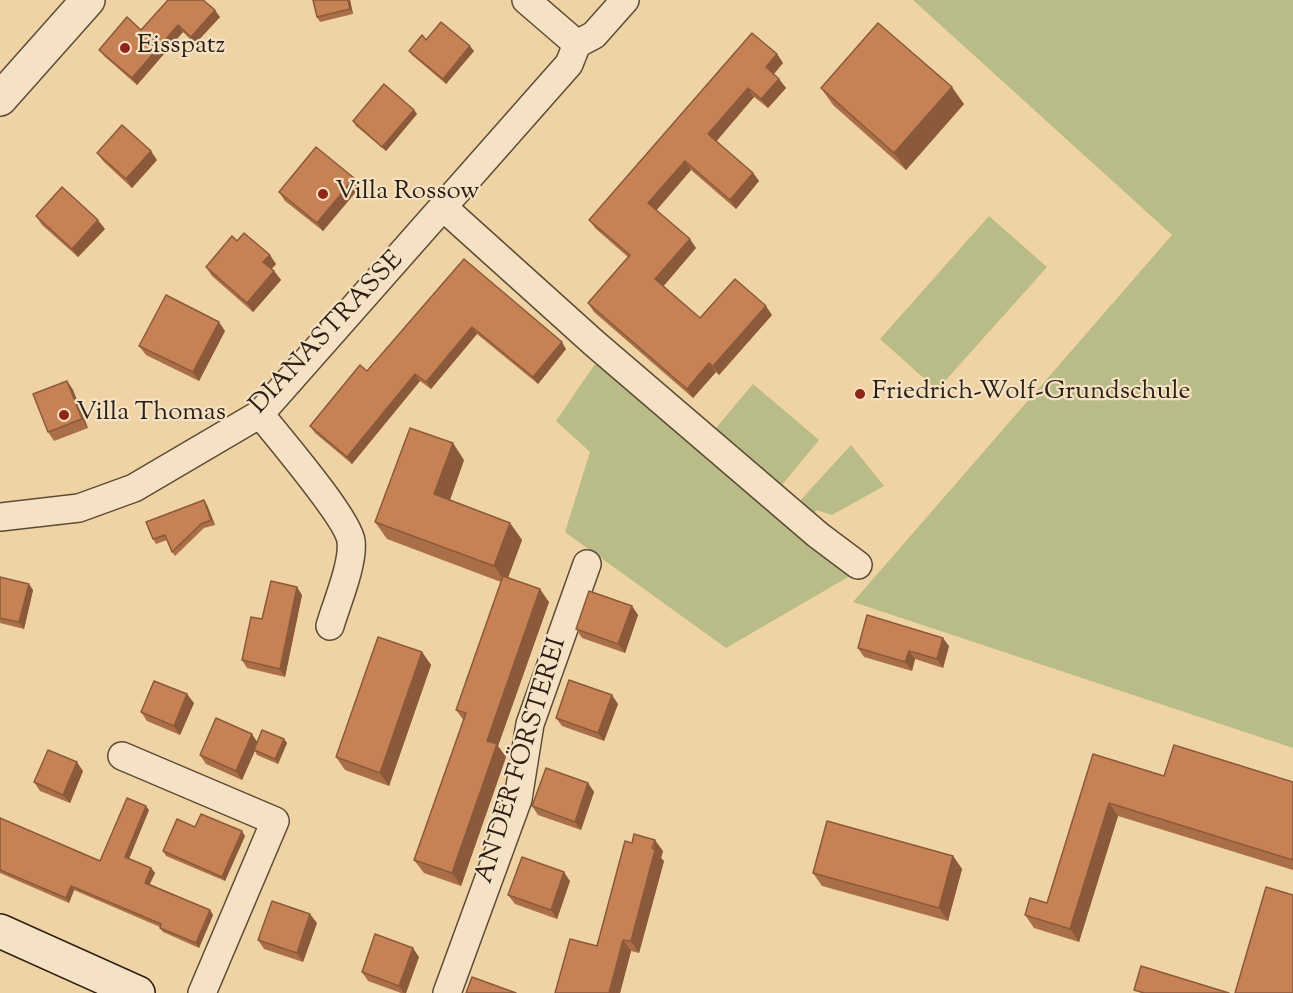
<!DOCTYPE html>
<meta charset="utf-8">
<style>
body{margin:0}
canvas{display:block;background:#efd3a4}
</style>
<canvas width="1293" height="993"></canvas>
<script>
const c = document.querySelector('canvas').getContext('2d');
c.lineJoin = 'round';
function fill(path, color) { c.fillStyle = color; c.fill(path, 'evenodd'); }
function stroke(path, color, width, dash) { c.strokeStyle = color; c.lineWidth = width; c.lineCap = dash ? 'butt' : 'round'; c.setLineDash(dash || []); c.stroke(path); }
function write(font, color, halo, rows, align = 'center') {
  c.font = font + ' "Sorts Mill Goudy",serif'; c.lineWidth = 4.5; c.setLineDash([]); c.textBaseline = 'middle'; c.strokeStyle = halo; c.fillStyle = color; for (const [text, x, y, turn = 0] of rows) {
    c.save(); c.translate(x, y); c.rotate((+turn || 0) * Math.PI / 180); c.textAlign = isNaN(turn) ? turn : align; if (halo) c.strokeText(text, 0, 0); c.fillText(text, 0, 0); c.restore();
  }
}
const green = new Path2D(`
 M913 0H1293V748L853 602 1172 235Z
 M989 216 1047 267 937 390 880 339Z
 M610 342 797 504 851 445 884 486 832 515 817 510 810 516 867 566 726 648 565 532 590 452 556 421Z
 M753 384 819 440 782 485 715 429Z`);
const minor = new Path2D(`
 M526 0 577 44
 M443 207 594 343 818 535 858 565
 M260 414C278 437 348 518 351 541 354 563 336 605 330 626
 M0 517 79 508 134 488 260 414 569 64 577 44 594 35 625 0
 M122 756 275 821 202 993
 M447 993 518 799 530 724 587 564`);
const tertiary = new Path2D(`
 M0 99 88 0`);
const secondary = new Path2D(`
 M0 931 138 993`);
const wall = new Path2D(`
 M350 0 353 14 320 22 317 17Z
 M220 17 195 44 183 32 137 85 104 56 99 50 141 30Z
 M426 40 474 51 446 84 412 55 409 51Z
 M777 54 783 63 774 74 779 79 786 88 768 108 754 97 716 141 753 173 759 181 736 209 691 170 656 210 696 248 663 286 700 318 772 315 719 375 716 372 693 398 594 312 588 303 628 257 596 229 589 220Z
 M821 88 964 104 906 170 833 105Z
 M414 110 417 114 386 151 356 126 353 121Z
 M97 153 157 160 132 188 103 161Z
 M354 178 360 187 323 231 285 201 279 192Z
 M36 216 105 229 78 257 42 225Z
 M237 241 276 264 271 269 274 271 281 280 253 312 212 276 206 267Z
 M464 259 566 349 538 384 477 334 431 389 420 381 352 464 315 433 310 426 367 371Z
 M225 331 199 381 146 355 139 346Z
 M67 381 73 390 88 428 54 441 48 432Z
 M464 460 450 500 510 523 522 540 508 578 549 602 498 746 506 757 461 886 424 873 414 860 464 721 456 710 501 582 387 539 375 522Z
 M207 505 215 525 204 528 175 556 172 552 167 540 156 544 153 539Z
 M0 577 33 590 24 629 0 623Z
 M302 595 285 677 247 668 242 660 262 619Z
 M632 606 638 615 625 653 582 638 576 629Z
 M949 646 943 668 915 659 912 671 864 657 858 648Z
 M422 652 431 665 389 786 345 770 336 757Z
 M194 703 180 735 147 721 141 712Z
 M618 704 604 741 562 726 556 718Z
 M284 739 287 743 278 764 257 755 255 751 242 780 206 764 200 755 257 742Z
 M1093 754 1164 776 1293 782V870L1118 816 1079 942 1034 928 1025 915 1047 903Z
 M83 771 70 803 40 791 34 782Z
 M588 783 594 792 581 830 538 815 532 806Z
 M149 810 129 859 151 868 155 873 150 884 210 910 213 915 199 948 163 932 160 928V927L74 890 69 903 0 873V818L100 861Z
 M195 827 245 836 225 881 166 856 163 851Z
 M663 851 661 858 664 861 639 953 631 951 620 993 597 946Z
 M953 856 962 869 948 921 822 886 813 873Z
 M570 881 557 919 515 904 508 895Z
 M317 923 303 962 264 949 258 940Z
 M419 957 406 993H401L368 981 362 972Z`);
const shadedWall = new Path2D(`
 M348 0H350L353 14 350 9Z
 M215 10 220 17 195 44 191 37Z
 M178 25 183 32 137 85 132 78Z
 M470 46 474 51 446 84 443 79Z
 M777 54 783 63 772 76 766 67Z
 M779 79 786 88 768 108 761 99Z
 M952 87 964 104 906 170 894 153Z
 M748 88 754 97 715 143 708 134Z
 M414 110 417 114 386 151 382 147Z
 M151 151 157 160 132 188 126 179Z
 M685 161 691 170 655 212 648 203Z
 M753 173 759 181 736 209 730 200Z
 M354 178 360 187 323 231 317 223Z
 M98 220 105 229 78 257 72 249Z
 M690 239 696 248 662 288 655 279Z
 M270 255 276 264 270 271 263 262Z
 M274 271 281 280 253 312 247 303Z
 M766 306 772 315 719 375 713 366Z
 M219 322 225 331 199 381 193 372Z
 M472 327 477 334 431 389 426 382Z
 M562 342 566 349 538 384 533 377Z
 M709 363 716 372 693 398 687 389Z
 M415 374 420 381 352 464 347 457Z
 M67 381 73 390 88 428 82 419Z
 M453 443 464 460 446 511 434 494Z
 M204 500 207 505 215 525 211 520Z
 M510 523 522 540 506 583 494 566Z
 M29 584 33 590 24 629 19 622Z
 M297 587 302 595 285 677 280 669Z
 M540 589 549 602 498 746 506 757 461 886 452 873 487 741Z
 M632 606 638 615 625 653 618 644Z
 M943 638 949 646 943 668 937 659Z
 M909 651 915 659 912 671 905 662Z
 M422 652 431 665 389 786 380 773Z
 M187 694 194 703 180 735 174 726Z
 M612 695 618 704 604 741 598 733Z
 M252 734 258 743 242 780 236 771Z
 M284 739 287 743 278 764 275 759Z
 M77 762 83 771 70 803 63 795Z
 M588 783 594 792 581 830 575 822Z
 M1109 803 1118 816 1079 942 1070 929Z
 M146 806 149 810 128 861 125 857Z
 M242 831 245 836 225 881 222 877Z
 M655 840 663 851 661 858 664 861 639 953 631 941Z
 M953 856 962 869 948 921 939 908Z
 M151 868 155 873 148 887 145 883Z
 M564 872 570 881 557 919 551 910Z
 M71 886 74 890 69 903 66 898Z
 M210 910 213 915 199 948 196 943Z
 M310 914 317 923 303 962 297 953Z
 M623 940 631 951 620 993H609Z
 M413 948 419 957 406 993H404L399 986Z`);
const building = new Path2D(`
 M168 0H203L215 10 191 37 178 25 132 78 99 50 127 17 141 30Z
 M313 0H348L350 9 317 17Z
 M441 22 470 46 443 79 409 51 422 35 426 40Z
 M878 23 952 87 894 153 821 88Z
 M752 33 777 54 766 67 779 79 761 99 748 88 708 134 753 173 730 200 685 161 648 203 690 239 655 279 700 318 735 279 766 306 713 366 709 363 687 389 588 303 630 255 589 220Z
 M384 84 414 110 382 147 353 121Z
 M122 125 151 151 126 179 97 153Z
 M316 147 354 178 317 223 279 192Z
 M62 187 98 220 72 249 36 216Z
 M244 233 270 255 263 262 274 271 247 303 206 267 232 236 237 241Z
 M464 259 562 342 533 377 472 327 426 382 415 374 347 457 310 426 360 365 367 371Z
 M166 295 219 322 193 372 139 346Z
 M67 381 82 419 48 432 33 394Z
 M410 428 453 443 434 494 510 523 494 566 375 522Z
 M204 500 211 520 201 524 172 552 165 535 153 539 146 522Z
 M503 576 540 589 487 741 497 744 452 873 414 860 466 713 456 710Z
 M0 577 29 584 19 622 0 618Z
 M271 581 297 587 280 669 242 660 251 617 262 619Z
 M589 591 632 606 618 644 576 629Z
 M867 615 943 638 937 659 909 651 905 662 858 648Z
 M378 637 422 652 380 773 336 757Z
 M569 680 612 695 598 733 556 718Z
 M154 681 187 694 174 726 141 712Z
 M216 718 252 734 236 771 200 755Z
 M262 730 284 739 275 759 254 750Z
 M1174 745 1293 782V860L1109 803 1070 929 1025 915 1030 898 1047 903 1093 754 1164 776Z
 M48 750 77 762 63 795 34 782Z
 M546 768 588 783 575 822 532 806Z
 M127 798 146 806 125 857 151 868 145 883 210 910 196 943 160 928 161 924 71 886 66 898 0 870V818L100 861Z
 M201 814 242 831 222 877 163 851 177 819 195 827Z
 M827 821 953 856 939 908 813 873Z
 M634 834 655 840 652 848 655 850 631 941 623 940 609 993H555L570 939 597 946 625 841 632 843Z
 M522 857 564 872 551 910 508 895Z
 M1266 887 1293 895V993H1235Z
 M272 901 310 914 297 953 258 940Z
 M375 934 413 948 399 986 362 972Z
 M1141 966 1229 993H1144L1134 990Z
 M472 977 516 993H466Z`);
const markers = [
 [125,48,6,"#8f2418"],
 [323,194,6,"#8f2418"],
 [860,394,6,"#8f2418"],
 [64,415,6,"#8f2418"]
];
const poiNames = [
 ["Eisspatz",137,48],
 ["Villa Rossow",335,194],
 ["Friedrich-Wolf-Grundschule",872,394],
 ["Villa Thomas",76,415]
];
const streetNames = [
 ["DIANASTRASSE",328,334,-47],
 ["AN DER FÖRSTEREI",523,761,-73]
];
fill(green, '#b9bc86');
stroke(minor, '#5c4c37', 30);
stroke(tertiary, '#5c4c37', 36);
stroke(secondary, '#2b1f13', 36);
stroke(minor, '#f5e2c4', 27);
stroke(tertiary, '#f5e2c4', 33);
stroke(secondary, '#f5e2c4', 33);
fill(wall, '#aa6f48');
fill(shadedWall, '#8b5a3b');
fill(building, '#c68154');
stroke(building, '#8b5a3b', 1.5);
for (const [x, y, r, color] of markers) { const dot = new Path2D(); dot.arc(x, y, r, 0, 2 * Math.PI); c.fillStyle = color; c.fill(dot); stroke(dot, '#f5e2c4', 2); }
write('26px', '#2b1f13', '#f5e2c4', poiNames, 'left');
write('26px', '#2b1f13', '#f5e2c4', streetNames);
</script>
